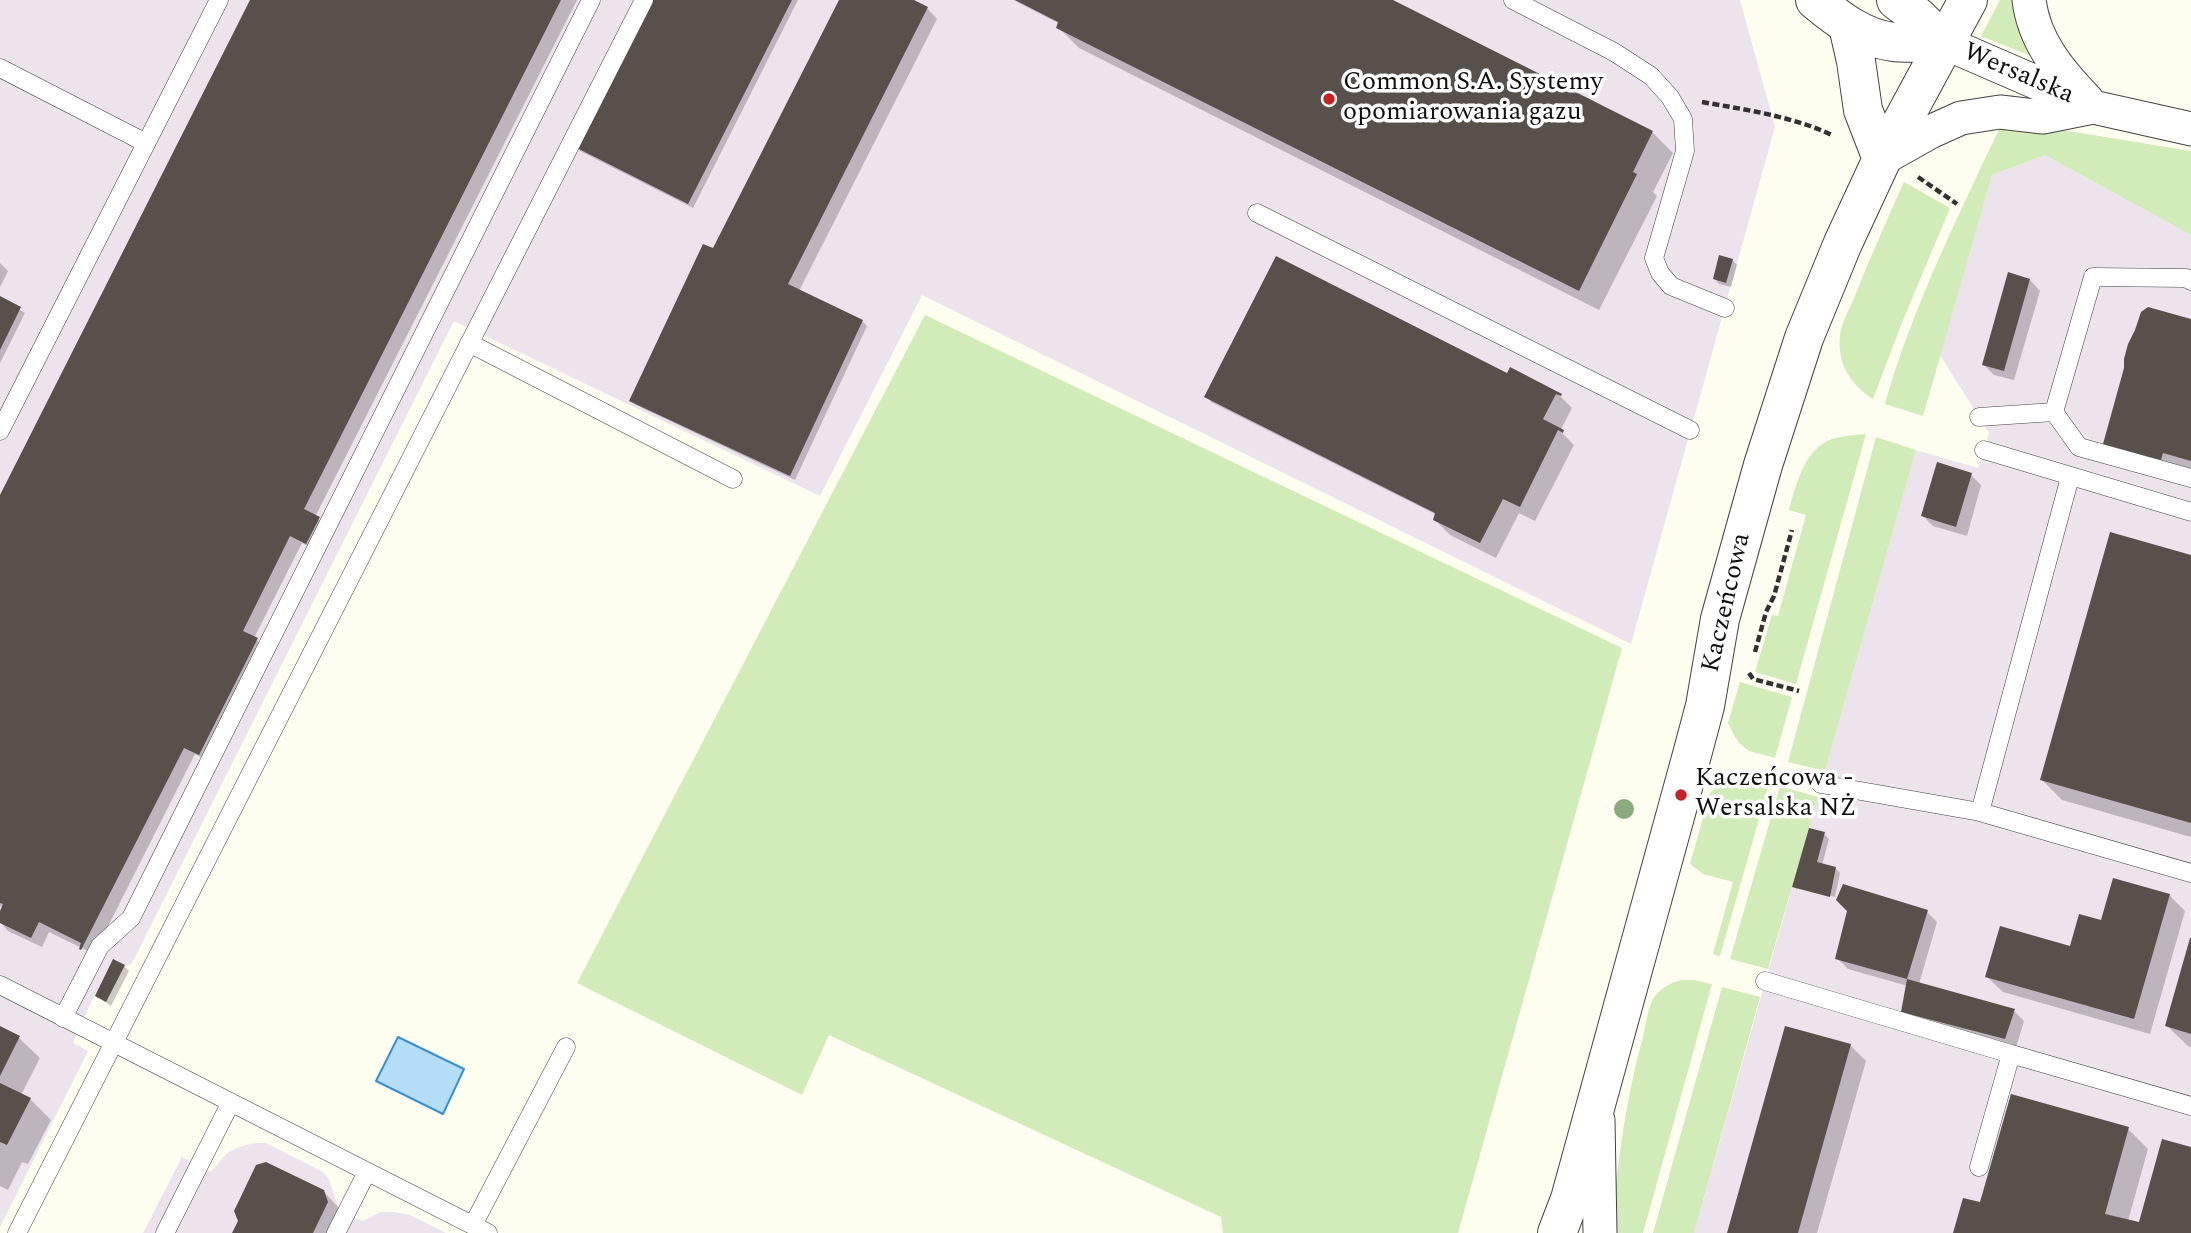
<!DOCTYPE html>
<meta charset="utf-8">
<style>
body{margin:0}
canvas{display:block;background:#fffcf0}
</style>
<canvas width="2191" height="1233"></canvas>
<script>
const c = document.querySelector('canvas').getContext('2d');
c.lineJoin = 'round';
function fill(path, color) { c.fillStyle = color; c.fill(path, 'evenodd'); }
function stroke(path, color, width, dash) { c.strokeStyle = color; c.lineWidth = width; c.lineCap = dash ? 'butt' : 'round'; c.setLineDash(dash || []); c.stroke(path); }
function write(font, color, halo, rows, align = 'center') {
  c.font = font + ' Spectral,serif'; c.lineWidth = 7; c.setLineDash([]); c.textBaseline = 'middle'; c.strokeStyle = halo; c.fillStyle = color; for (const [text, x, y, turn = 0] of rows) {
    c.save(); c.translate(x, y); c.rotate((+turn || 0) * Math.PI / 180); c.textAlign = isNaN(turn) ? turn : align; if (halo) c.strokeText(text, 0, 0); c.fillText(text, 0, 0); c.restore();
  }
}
const industrial = new Path2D(`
 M0 0H1740L1775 127 1631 644 922 295 820 496 454 321 131 965H125L106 1002 94 996 73 1043 88 1051 0 1227Z
 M2045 155 2191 235V1233H1694L1916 450 1978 468 1984 450 1989 433 1940 355 1992 175Z
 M255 1143H266L323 1172 329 1179 338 1207 346 1214 363 1221 381 1212H394L410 1215 446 1233H143L182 1157 211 1172 227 1153 242 1146Z`);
const green = new Path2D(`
 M2000 0H2018L2038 59 1981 36Z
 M2000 127 2050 128 2191 151V235L2045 155 1992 175 1923 416 1885 404C1912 308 1958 217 2000 127Z
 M1904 182 1950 208 1901 325 1873 399C1851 385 1837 364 1840 336 1841 323 1850 308 1855 296 1870 257 1887 220 1904 182Z
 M925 315 1622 648 1458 1233H1223L1221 1217 829 1035 802 1095 577 983Z
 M1866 434 1796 684 1755 672 1772 615 1778 616 1806 515 1789 510C1796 485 1804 449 1832 439 1842 436 1855 435 1866 434Z
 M1876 437 1916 450 1825 771 1788 762Z
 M1740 682 1792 697 1775 758 1749 751 1740 744 1735 737 1728 723Z
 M1738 776 1769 784 1720 956 1713 954 1733 882 1703 874 1690 864 1710 793 1721 782Z
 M1780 786 1818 797 1768 969 1730 959Z
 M1683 980H1694L1712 984 1643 1233H1611C1617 1166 1625 1102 1643 1037 1646 1024 1648 1006 1655 996 1662 987 1672 982 1683 980Z
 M1722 987 1760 997 1694 1233H1653Z`);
const water = new Path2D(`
 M398 1037 464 1069 443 1114 376 1081Z`);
const shadow = new Path2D(`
 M252 0H577L315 517 323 523 311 548 302 543 254 638 262 645 204 759 195 754 94 954 49 932 42 947 8 931 0 922V916L4 908 0 906V499Z
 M650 0H798L693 208 580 151 576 146Z
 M841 0H910L927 8 937 19 799 291 862 321 867 326 795 480 636 405 631 401 722 255Z
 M1013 0H1389L1652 132 1673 153 1653 192 1657 196 1599 310 1079 48 1058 27 1060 24Z
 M1732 260 1737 265 1731 287 1719 284 1715 279Z
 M0 263 8 271 0 287Z
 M2030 280 2040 291 2014 380 1994 375 1984 365Z
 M0 298 25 313 0 363Z
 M2191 320V475L2121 459 2105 443Z
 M1507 375 1556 392 1572 408 1560 431 1574 445 1535 521 1519 513 1496 558 1450 535 1435 520 1437 515 1211 402 1207 397Z
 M1971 475 1981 485 1967 536 1933 526 1923 516Z
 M2191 557V837L2062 800 2042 780Z
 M1824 834 1829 839 1822 865 1835 868 1840 873 1835 897 1797 886V890L1794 886Z
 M2169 895 2185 911 2150 1034 2003 992 1987 977 2071 948 2102 922Z
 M1927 912 1937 922 1919 984 2014 1011 2024 1021 2016 1048 1913 1022 1903 1011 1908 986 1848 969 1837 958Z
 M2191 941V1047L2188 1046 2167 1026Z
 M124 966 129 971 111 1006 97 996Z
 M0 1028 19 1038 40 1058 21 1095 30 1099 51 1120 28 1164 22 1162 8 1190 0 1186Z
 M1850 1045 1866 1061 1817 1233H1729Z
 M2128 1129 2148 1149 2128 1221 2140 1224 2191 1149V1233H1955L1982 1204Z
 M323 1191 339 1208 336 1233H234Z`);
const building = new Path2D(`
 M250 0H561L304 509 320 517 306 544 290 536 243 631 258 638 199 755 184 748 81 950 79 949 81 943 39 922 31 938 0 923V911L3 904 0 903V495Z
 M648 0H792L688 204 573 146Z
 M839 0H914L928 7 788 284 863 320 790 476 629 401 703 244 713 248Z
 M1015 0H1393L1653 131 1633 172 1637 174 1579 291 1056 28 1058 22Z
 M1719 255 1733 259 1726 283 1713 279Z
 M1276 256 1507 373 1510 367 1562 394 1561 396 1556 394 1543 419 1564 430 1563 433 1558 430 1520 507 1503 499 1480 543 1433 520 1435 513 1204 397Z
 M2008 272 2030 279 2004 371 1982 365Z
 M0 296 21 307 0 350Z
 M2148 307 2191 319V461L2163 453 2161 460 2103 444 2124 368V359L2128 344 2135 330 2141 312Z
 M1937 462 1972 473 1956 527 1921 516Z
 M2110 532 2191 555V823L2040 780Z
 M1809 828 1825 832 1817 862 1836 867 1830 897 1792 887Z
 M2113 878 2170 894 2134 1019 1985 977 2000 926 2070 946 2079 914 2101 920Z
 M1843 884 1928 910 1907 979 1835 959 1847 911 1836 900Z
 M2190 938H2191V1034L2165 1026Z
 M113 959 125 965 106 1002 95 996Z
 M1907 979 2015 1009 2005 1039 1901 1012Z
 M0 1026 20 1036 0 1076Z
 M1785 1026 1851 1044 1798 1233H1727Z
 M0 1083 31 1098 7 1145 0 1142Z
 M2011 1094 2129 1127 2105 1214 2139 1222 2162 1139 2191 1147V1233H1953L1963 1198 1980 1202Z
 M266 1162 324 1190 328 1202 313 1233H232L238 1221 234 1211 256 1165Z`);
const path = new Path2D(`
 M1702 102C1747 110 1791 116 1832 135
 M1918 177 1957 204
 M1755 652 1766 612 1774 596 1792 530
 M1749 673 1753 679 1799 691`);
const service = new Path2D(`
 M1513 0 1614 52 1651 76 1670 97 1683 119 1685 151 1654 258 1660 273 1671 286 1725 308
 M0 68 146 143
 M1257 213 1690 430
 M469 343 733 479
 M2054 412 2093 277 2186 278 2191 281
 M2054 412 2079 447 2191 478
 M1979 417 2054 412
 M0 431 219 0
 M1984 450 2191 512
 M2070 477 1980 812 2191 873
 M1821 784 1980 812
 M1765 981 2011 1054
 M0 985 488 1233
 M63 1018 100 946 131 918 591 0
 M1979 1167 2011 1054 2191 1106
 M473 1225 566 1047
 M17 1233 644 0
 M165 1233 231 1102
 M336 1233 367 1172`);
const minor = new Path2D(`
 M2029 0C2034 41 2059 71 2087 100
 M1943 42 2093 107 2191 129
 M1882 159 1930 132 1961 118 2000 112 2043 117 2093 107
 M1598 1120 1600 1233`);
const tertiary = new Path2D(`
 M1815 0C1838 19 1862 38 1893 42 1909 44 1927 42 1943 42
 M1896 0 1918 17 1943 42
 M1848 26 1856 61 1863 110 1882 159
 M1557 1233 1570 1199 1693 751 1705 706 1720 619 1763 465 1804 338 1843 243 1882 159 1968 0`);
const trees = [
 [1624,809]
];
const markers = [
 [1329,99,7,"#c32326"],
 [1681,795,7,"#c32326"]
];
const streetNames = [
 ["Wersalska",2018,75,23],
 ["Kaczeńcowa",1728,603,-77]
];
const poiNames = [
 ["Common S.A. Systemy",1343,84],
 ["opomiarowania gazu",1343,114],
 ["Kaczeńcowa -",1695,780],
 ["Wersalska NŻ",1695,810]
];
fill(industrial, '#ece3ed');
fill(green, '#d1ebb9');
fill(water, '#b4ddf8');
stroke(water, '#3990d1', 2);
fill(shadow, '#0003');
fill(building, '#58504b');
stroke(service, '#424242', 19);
stroke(minor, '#424242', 35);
stroke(tertiary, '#424242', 40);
stroke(path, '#313131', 4.5, [7, 3.5]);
stroke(service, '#fff', 18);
stroke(minor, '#fff', 33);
stroke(tertiary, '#fff', 38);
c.fillStyle = '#8aab7c';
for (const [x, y] of trees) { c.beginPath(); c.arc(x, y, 10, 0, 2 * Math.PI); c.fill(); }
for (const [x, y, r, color] of markers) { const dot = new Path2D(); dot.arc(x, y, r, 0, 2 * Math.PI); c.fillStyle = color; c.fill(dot); stroke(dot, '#fff', 2.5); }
write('26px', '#0f0f0f', '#fff', streetNames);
write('26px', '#0f0f0f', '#fff', poiNames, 'left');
</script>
